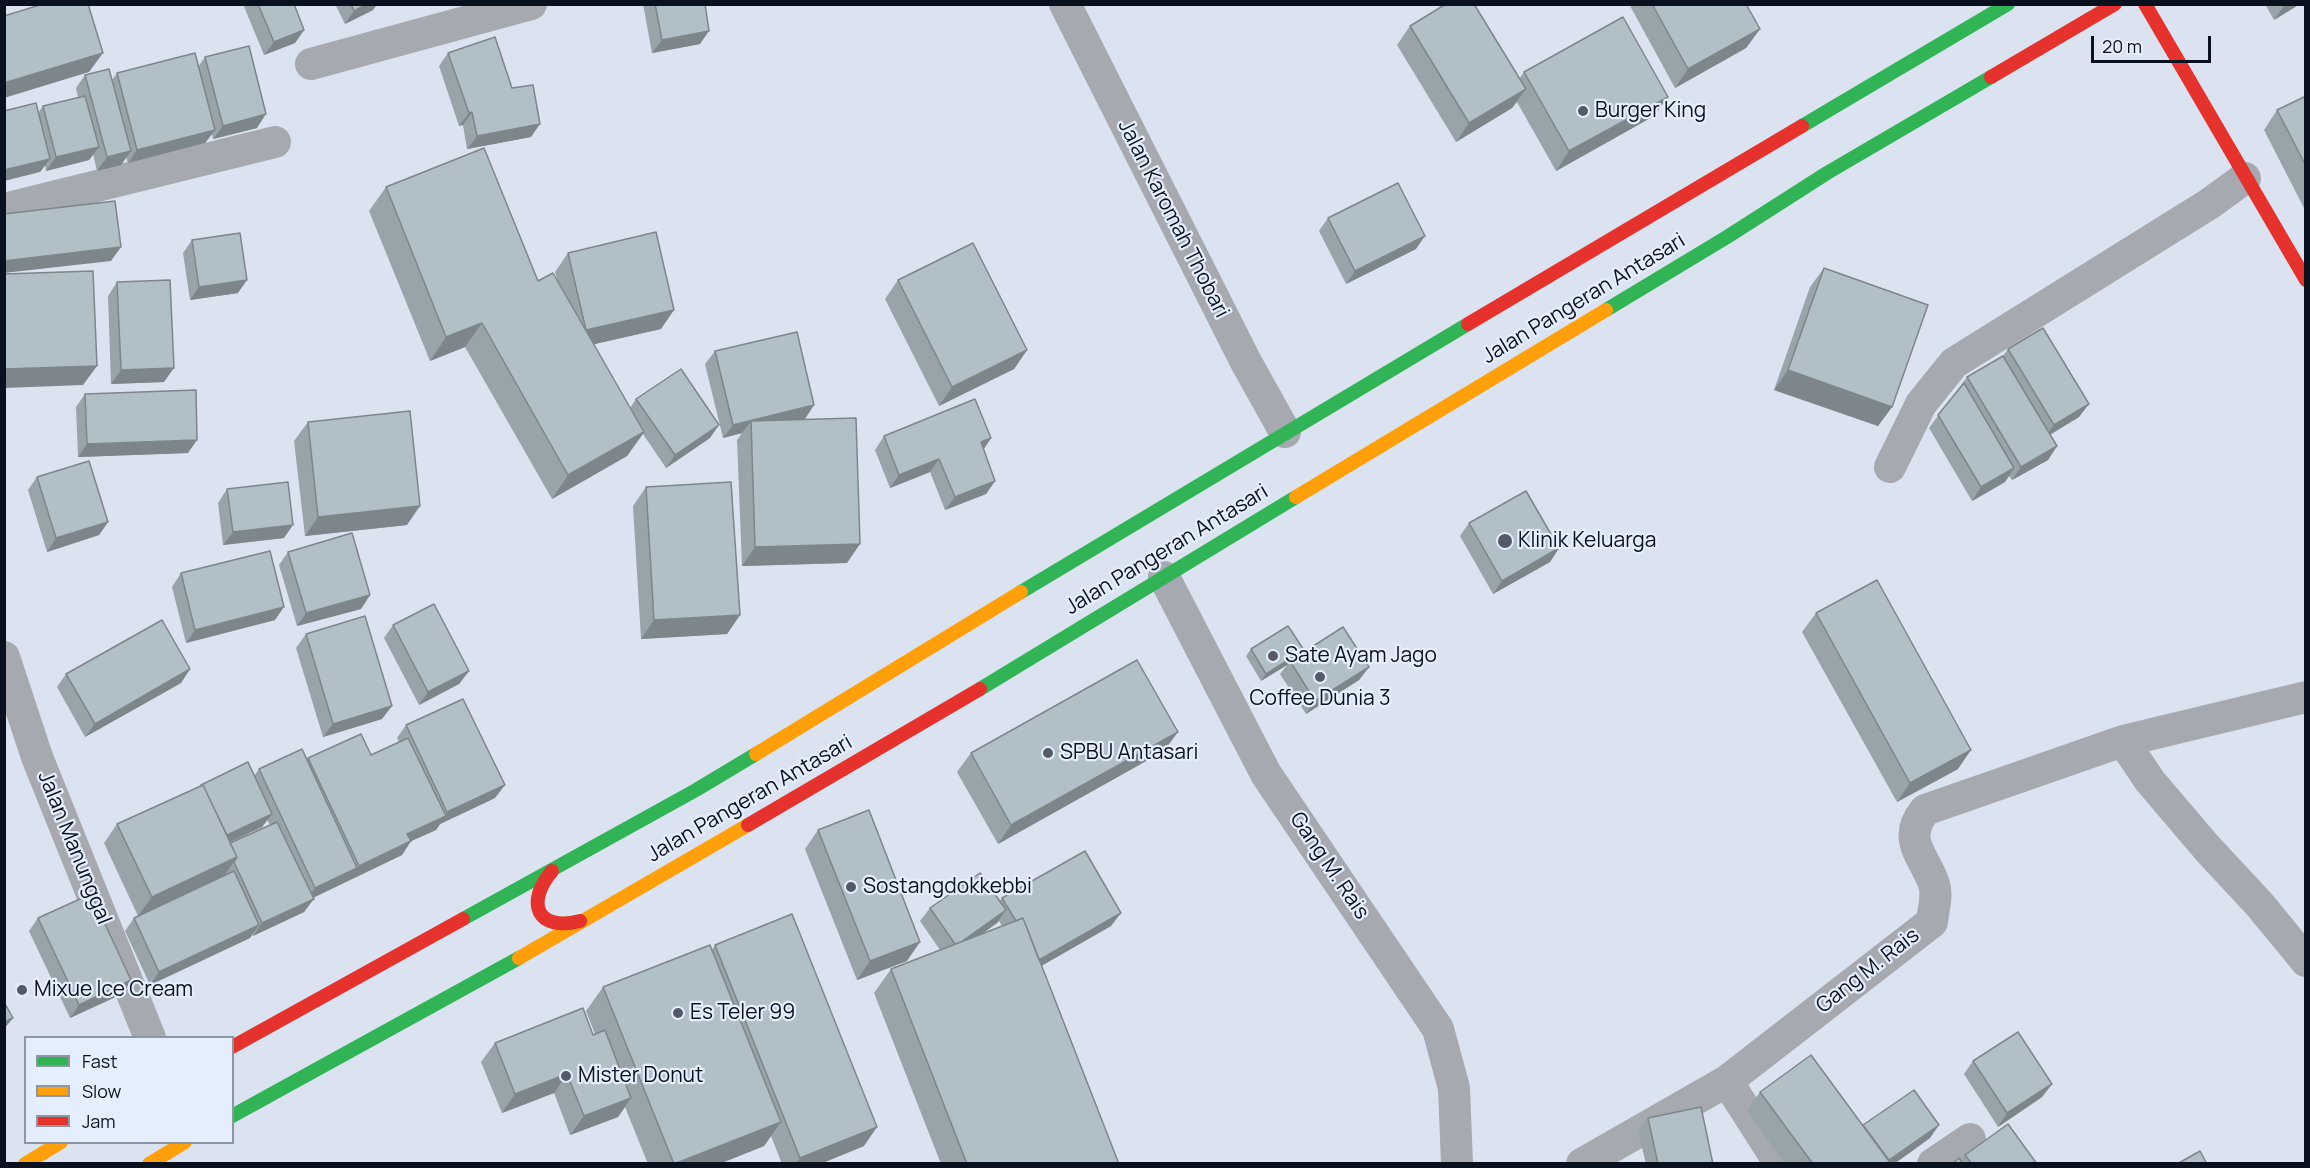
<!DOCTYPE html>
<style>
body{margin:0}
#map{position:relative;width:2310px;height:1168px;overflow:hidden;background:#dce3f0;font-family:Manrope,sans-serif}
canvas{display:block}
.frame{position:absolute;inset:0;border:6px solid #0a111e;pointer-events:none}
.legend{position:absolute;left:24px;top:1036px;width:210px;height:108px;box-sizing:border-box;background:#e5eefd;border:2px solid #8d96a4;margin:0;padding:8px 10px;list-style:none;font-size:18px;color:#0a111e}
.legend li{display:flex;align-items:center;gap:12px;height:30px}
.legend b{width:30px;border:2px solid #8d96a4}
.scale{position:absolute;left:2091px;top:36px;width:120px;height:27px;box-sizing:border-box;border:3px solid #0a111e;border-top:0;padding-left:8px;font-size:18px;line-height:21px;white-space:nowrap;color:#0a111e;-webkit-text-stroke:4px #e5eefd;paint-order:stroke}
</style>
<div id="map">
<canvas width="2310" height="1168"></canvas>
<div class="frame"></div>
<ul class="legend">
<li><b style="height:8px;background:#30b455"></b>Fast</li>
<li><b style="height:8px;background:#ff9f0a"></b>Slow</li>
<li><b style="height:8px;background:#e5322d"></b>Jam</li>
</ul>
<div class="scale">20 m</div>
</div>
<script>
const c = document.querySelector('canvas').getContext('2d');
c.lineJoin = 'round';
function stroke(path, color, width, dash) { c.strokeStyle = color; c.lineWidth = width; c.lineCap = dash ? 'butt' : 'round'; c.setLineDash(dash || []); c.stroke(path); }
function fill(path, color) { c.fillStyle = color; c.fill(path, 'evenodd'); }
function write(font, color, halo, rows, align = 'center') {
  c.font = font + ' Manrope,sans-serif'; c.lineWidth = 4.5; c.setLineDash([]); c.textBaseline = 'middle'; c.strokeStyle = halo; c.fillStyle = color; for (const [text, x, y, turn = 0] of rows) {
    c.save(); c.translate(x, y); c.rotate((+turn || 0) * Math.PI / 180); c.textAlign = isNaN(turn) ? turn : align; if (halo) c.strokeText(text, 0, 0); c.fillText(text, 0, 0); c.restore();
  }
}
const street = new Path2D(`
 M1065 4 1246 362 1285 432
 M311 64 531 4
 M4 209 275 142
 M1890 467 1921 404 1954 363 2209 204 2245 178
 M1164 577 1266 774 1438 1029 1454 1088 1457 1164
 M4 657 37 757 150 1038
 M2123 741 2150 781 2207 848 2260 905 2306 961
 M1727 1081 1780 1164
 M1582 1164 1727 1081 1932 922C1933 910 1938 896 1934 884 1924 855 1901 840 1925 810L2123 741 2306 697
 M1933 1164 1970 1139`);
const fast = new Path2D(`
 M1802 126 2008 4
 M1606 310 1727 237 1827 173 1991 77
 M1021 592 1468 324
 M980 689 1296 497
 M463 919 696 790 756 754
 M232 1116 519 958`);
const slow = new Path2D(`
 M1296 497 1606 310
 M756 754 1021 592
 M519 958 748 825
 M25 1164 61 1142
 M149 1164 185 1142`);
const jam = new Path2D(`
 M2145 4 2306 280
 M1991 77 2115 4
 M1468 324 1802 126
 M748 825 980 689
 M552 871C525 903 537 932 580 921
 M232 1047 463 919`);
const wall = new Path2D(`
 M243 4H294L304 30 295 43 264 55Z
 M335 4H377L373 10 345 24Z
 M643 4H705L700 44 652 53Z
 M1629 4H1746L1760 29 1746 48 1675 88Z
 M2265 4H2300L2274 20Z
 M1410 26 1519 79 1524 72 1654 116 1556 171 1517 102 1512 108 1456 142 1397 45Z
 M448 53 512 88 531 137 467 149 463 125 459 126 439 66Z
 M205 57 257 128 213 139 212 134 205 143 128 163 126 157 121 165 97 171 93 154 89 160 46 171 45 165 40 172 38 113 43 106 78 97 76 88 85 75 112 80 117 73 198 67Z
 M2306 96V212L2264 130 2277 110Z
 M386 187 538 281 557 279 555 272 568 253 661 329 594 344 630 408 636 399 710 438 666 468 643 434 627 456 552 499 465 347 430 361 369 211Z
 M1328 218 1416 249 1346 284 1319 231Z
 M192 240 238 293 190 300 183 253Z
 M1824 268 1892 407 1878 426 1774 390 1810 287Z
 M898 280 1027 350 1014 369 939 406 885 299Z
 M117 282 164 382 111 384 108 296Z
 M2008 349 2079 417 2050 435 2057 446 2048 460 2012 480 2009 476 2005 482 1972 501 1929 428 1967 377 2003 356Z
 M715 351 805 419 800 420 847 563 742 566 737 440 742 433 723 438 705 364Z
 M85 394 188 453 78 457 76 407Z
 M308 422 407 525 305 536 294 441Z
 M884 436 991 438 983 450 995 481 986 494 945 510 930 472 890 488 875 450Z
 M37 477 108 522 99 535 47 552 28 490Z
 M646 487 740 615 727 634 641 639 633 506Z
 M227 489 284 538 223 545 218 503Z
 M1469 523 1559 548 1550 562 1493 594 1460 536Z
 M288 552 370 595 361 609 297 626 279 565Z
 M181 573 275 620 186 643 172 587Z
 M1816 613 1958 769 1897 802 1802 632Z
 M393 625 469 671 459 684 419 705 384 638Z
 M306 634 382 719 323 737 296 648Z
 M1251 649 1304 650 1303 653 1369 667 1359 680 1306 714 1280 674 1287 665 1261 681 1246 656Z
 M190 669 181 683 85 737 57 687 66 674Z
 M406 725 495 798 440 824 436 830 411 841 402 855 313 898 304 912 253 936 252 934 250 938 150 985 125 931 134 918 138 916 104 843 117 824 200 786 201 785 254 776 259 769 307 760 308 758 371 755 399 742 397 738ZM267 820 270 825 230 843V842L262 827Z
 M1164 751 998 844 957 772 971 753Z
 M818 830 907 961 857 980 805 849Z
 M1002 898 1111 926 1041 966 1119 1164H941L874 993 891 969 940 950 920 921 930 908 1000 901ZM999 921 1002 926 982 934 997 923Z
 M38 918 122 994 70 1018 29 931Z
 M715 945 864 1146 820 1164H782L771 1136 764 1146 719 1164H648L625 1107 618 1117 570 1135 554 1093 502 1113 481 1062 495 1043 595 1034 586 1011 603 987 712 950Z
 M1973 1061 2052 1084 2042 1097 1998 1127 1964 1074Z
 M1760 1092 1863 1125 1930 1138 1894 1164H1785L1747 1111Z
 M1648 1118 1713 1164H1646L1638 1131Z
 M1965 1155 2037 1164H1952L1961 1161Z`);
const shadedWall = new Path2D(`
 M367 4H377L373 10 345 24 354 11Z
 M2287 4H2300L2274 20 2284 6Z
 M1760 29 1746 48 1675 88 1688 69Z
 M304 30 295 43 264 55 274 42Z
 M709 31 700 44 652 53 662 40Z
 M103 53 89 72 4 98V83Z
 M1526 89 1512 108 1456 142 1469 123Z
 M1668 97 1654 116 1556 171 1569 151Z
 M472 112 463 125 459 126 469 113Z
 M266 114 257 128 213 139 223 126Z
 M540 124 531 137 467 149 477 136Z
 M215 130 205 143 128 163 137 150Z
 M99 147 89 160 46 171 56 157Z
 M131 151 121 165 97 171 107 157Z
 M50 159 40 172 4 181V170Z
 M1425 236 1416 249 1346 284 1355 271Z
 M121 247 111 261 4 273V261Z
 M247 280 238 293 190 300 199 287Z
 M674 310 661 329 573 349 586 330Z
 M482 323 465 347 430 361 446 337Z
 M1027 350 1014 369 939 406 952 387Z
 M97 366 83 385 4 388V369Z
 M174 368 164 382 111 384 121 370Z
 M1788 370 1892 407 1878 426 1774 390Z
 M2089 404 2079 417 2044 438 2054 425Z
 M814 405 805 419 751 431V421L742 433 723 438 733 425Z
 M719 425 710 438 666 468 675 455Z
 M644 432 627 456 552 499 568 475Z
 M991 438 982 452 981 442Z
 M197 440 188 453 78 457 87 444Z
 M2057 446 2048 460 2012 480 2021 467Z
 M939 459 930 472 890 488 899 475Z
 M2014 468 2005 482 1972 501 1981 487Z
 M995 481 986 494 945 510 955 497Z
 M420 506 407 525 305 536 318 517Z
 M108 522 99 535 47 552 56 538Z
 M293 525 284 538 223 545 233 532Z
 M860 544 847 563 742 566 755 547Z
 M1559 548 1550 562 1493 594 1502 581Z
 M370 595 361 609 297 626 306 613Z
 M284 607 275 620 186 643 195 630Z
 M740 615 727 634 641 639 654 620Z
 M1304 650 1300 657 1290 661 1287 665 1261 681 1266 674Z
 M1369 667 1359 680 1306 714 1315 701Z
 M190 669 181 683 85 737 95 724Z
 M469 671 459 684 419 705 428 692Z
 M392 706 382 719 323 737 333 724Z
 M1178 732 1164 751 998 844 1011 825Z
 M1971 750 1958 769 1897 802 1910 783Z
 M505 785 495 798 440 824 436 830 398 847 407 834 444 817 447 812Z
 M272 814 262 827 215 849 225 835Z
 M411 841 402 855 306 901 315 888Z
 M237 857 224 876 138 916 152 897Z
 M314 899 304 912 253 936 262 923Z
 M1006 910 997 923 947 959 956 945Z
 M1121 913 1111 926 1029 973 1038 960Z
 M259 925 250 938 150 985 159 972Z
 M920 942 907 961 857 980 870 961Z
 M131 980 122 994 70 1018 79 1005Z
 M13 1018 4 1029V1022Z
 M567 1074 554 1093 502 1113 515 1094Z
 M2052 1084 2042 1097 1998 1127 2007 1113Z
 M631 1098 618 1117 570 1135 584 1116Z
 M781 1122 764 1146 719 1164H676Z
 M1939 1125 1930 1138 1894 1164H1885Z
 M877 1127 864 1146 820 1164H796L800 1158Z`);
const building = new Path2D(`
 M43 4H88L103 53 4 83V16Z
 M258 4H294L304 30 274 42Z
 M351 4H367L354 11Z
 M655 4H705L709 31 662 40Z
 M1446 4H1474L1526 89 1469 123 1410 26Z
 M1652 4H1746L1760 29 1688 69Z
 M1623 17 1668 97 1569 151 1524 72Z
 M495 37 512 88 533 85 540 124 477 136 472 112 469 113 448 53Z
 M249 46 266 114 223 126 205 57Z
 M195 53 215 130 137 150 117 73Z
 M109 69 131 151 107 157 85 75Z
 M85 96 99 147 56 157 43 106Z
 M2306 96V166L2277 110Z
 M36 103 50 159 4 170V111Z
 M484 148 538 281 553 273 644 432 568 475 482 323 446 337 386 187Z
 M1398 183 1425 236 1355 271 1328 218Z
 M115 201 121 247 4 261V214Z
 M656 232 674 310 586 330 568 253Z
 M240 233 247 280 199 287 192 240Z
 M973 243 1027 350 952 387 898 280Z
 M1824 268 1928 305 1892 407 1788 370Z
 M93 271 97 366 4 369V274Z
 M170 280 174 368 121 370 117 282Z
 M2043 328 2089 404 2054 425 2008 349Z
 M797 332 814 405 733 425 715 351Z
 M2003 356 2057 446 2021 467 1967 377Z
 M681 369 719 425 675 455 636 399Z
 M1964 383 2014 468 1981 487 1938 415Z
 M196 390 197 440 87 444 85 394Z
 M975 399 991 438 981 442 995 481 955 497 939 459 899 475 884 436Z
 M410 411 420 506 318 517 308 422Z
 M856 418 860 544 755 547 751 421Z
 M89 461 108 522 56 538 37 477Z
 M288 482 293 525 233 532 227 489Z
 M731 482 740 615 654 620 646 487Z
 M1526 491 1559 548 1502 581 1469 523Z
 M352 533 370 595 306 613 288 552Z
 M270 551 284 607 195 630 181 573Z
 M1877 580 1971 750 1910 783 1816 613Z
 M434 604 469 671 428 692 393 625Z
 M365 616 392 706 333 724 306 634Z
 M162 620 190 669 95 724 66 674Z
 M1288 626 1304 650 1266 674 1251 649Z
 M1343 627 1369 667 1315 701 1290 661Z
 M1137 660 1178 732 1011 825 971 753Z
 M463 699 505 785 447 812 406 725Z
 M361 734 371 755 408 738 446 816 407 834 411 841 359 866 308 758Z
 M302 749 357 868 315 888 259 769Z
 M248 762 272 814 227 835 203 785H201Z
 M203 785 237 857 152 897 117 824Z
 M869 810 920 942 870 961 818 830Z
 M277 822 314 899 262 923 234 862 237 857 230 843Z
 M1085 851 1121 913 1039 960 1023 918 1016 921 1002 898Z
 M234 871 259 925 159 972 134 918Z
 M980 873 1006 910 961 942 955 944 930 908Z
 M91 894 131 980 79 1005 38 918Z
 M792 914 877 1127 800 1158 715 945Z
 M1023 918 1119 1164H967L891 969Z
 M710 945 781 1122 674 1164 603 987Z
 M4 1002 13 1018 4 1022Z
 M583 1008 593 1035 605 1030 631 1098 584 1116 567 1074 515 1094 495 1043Z
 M2018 1032 2052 1084 2007 1113 1973 1061Z
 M1811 1055 1891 1164H1813L1760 1092Z
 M1914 1090 1939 1125 1889 1160 1863 1125Z
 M1701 1107 1713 1164H1658L1648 1118Z
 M2008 1124 2037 1164H1972L1965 1155Z
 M2200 1151 2207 1164H2177Z
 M1959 1158 1963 1164H1952Z`);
const markers = [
 [1583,111,6,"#545a68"],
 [1505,541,8,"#545a68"],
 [1273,656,6,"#545a68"],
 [1320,677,6,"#545a68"],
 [1048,753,6,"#545a68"],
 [851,887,6,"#545a68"],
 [22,990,6,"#545a68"],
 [678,1013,6,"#545a68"],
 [566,1076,6,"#545a68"]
];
const poiNames = [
 ["Burger King",1595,111],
 ["Klinik Keluarga",1518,541],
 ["Sate Ayam Jago",1285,656],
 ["Coffee Dunia 3",1320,699,"center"],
 ["SPBU Antasari",1060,753],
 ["Sostangdokkebbi",863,887],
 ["Mixue Ice Cream",34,990],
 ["Es Teler 99",690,1013],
 ["Mister Donut",578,1076]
];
const streetNames = [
 ["Jalan Karomah Thobari",1173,219,63],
 ["Jalan Pangeran Antasari",1584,299,-31],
 ["Jalan Pangeran Antasari",1167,550,-31],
 ["Jalan Pangeran Antasari",750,799,-30],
 ["Jalan Manunggal",74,848,68],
 ["Gang M. Rais",1329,866,56],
 ["Gang M. Rais",1868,971,-38]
];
stroke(street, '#a6a9b0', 32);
stroke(fast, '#30b455', 14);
stroke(slow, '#ff9f0a', 14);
stroke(jam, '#e5322d', 14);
fill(wall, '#98a4aa');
fill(shadedWall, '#7c868b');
fill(building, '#b1bfc6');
stroke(building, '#7c868b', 1.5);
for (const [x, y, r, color] of markers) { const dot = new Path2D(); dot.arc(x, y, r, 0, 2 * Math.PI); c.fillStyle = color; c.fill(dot); stroke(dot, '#e5eefd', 2); }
write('21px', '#0a111e', '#e5eefd', poiNames, 'left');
write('21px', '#0a111e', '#e5eefd', streetNames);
</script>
